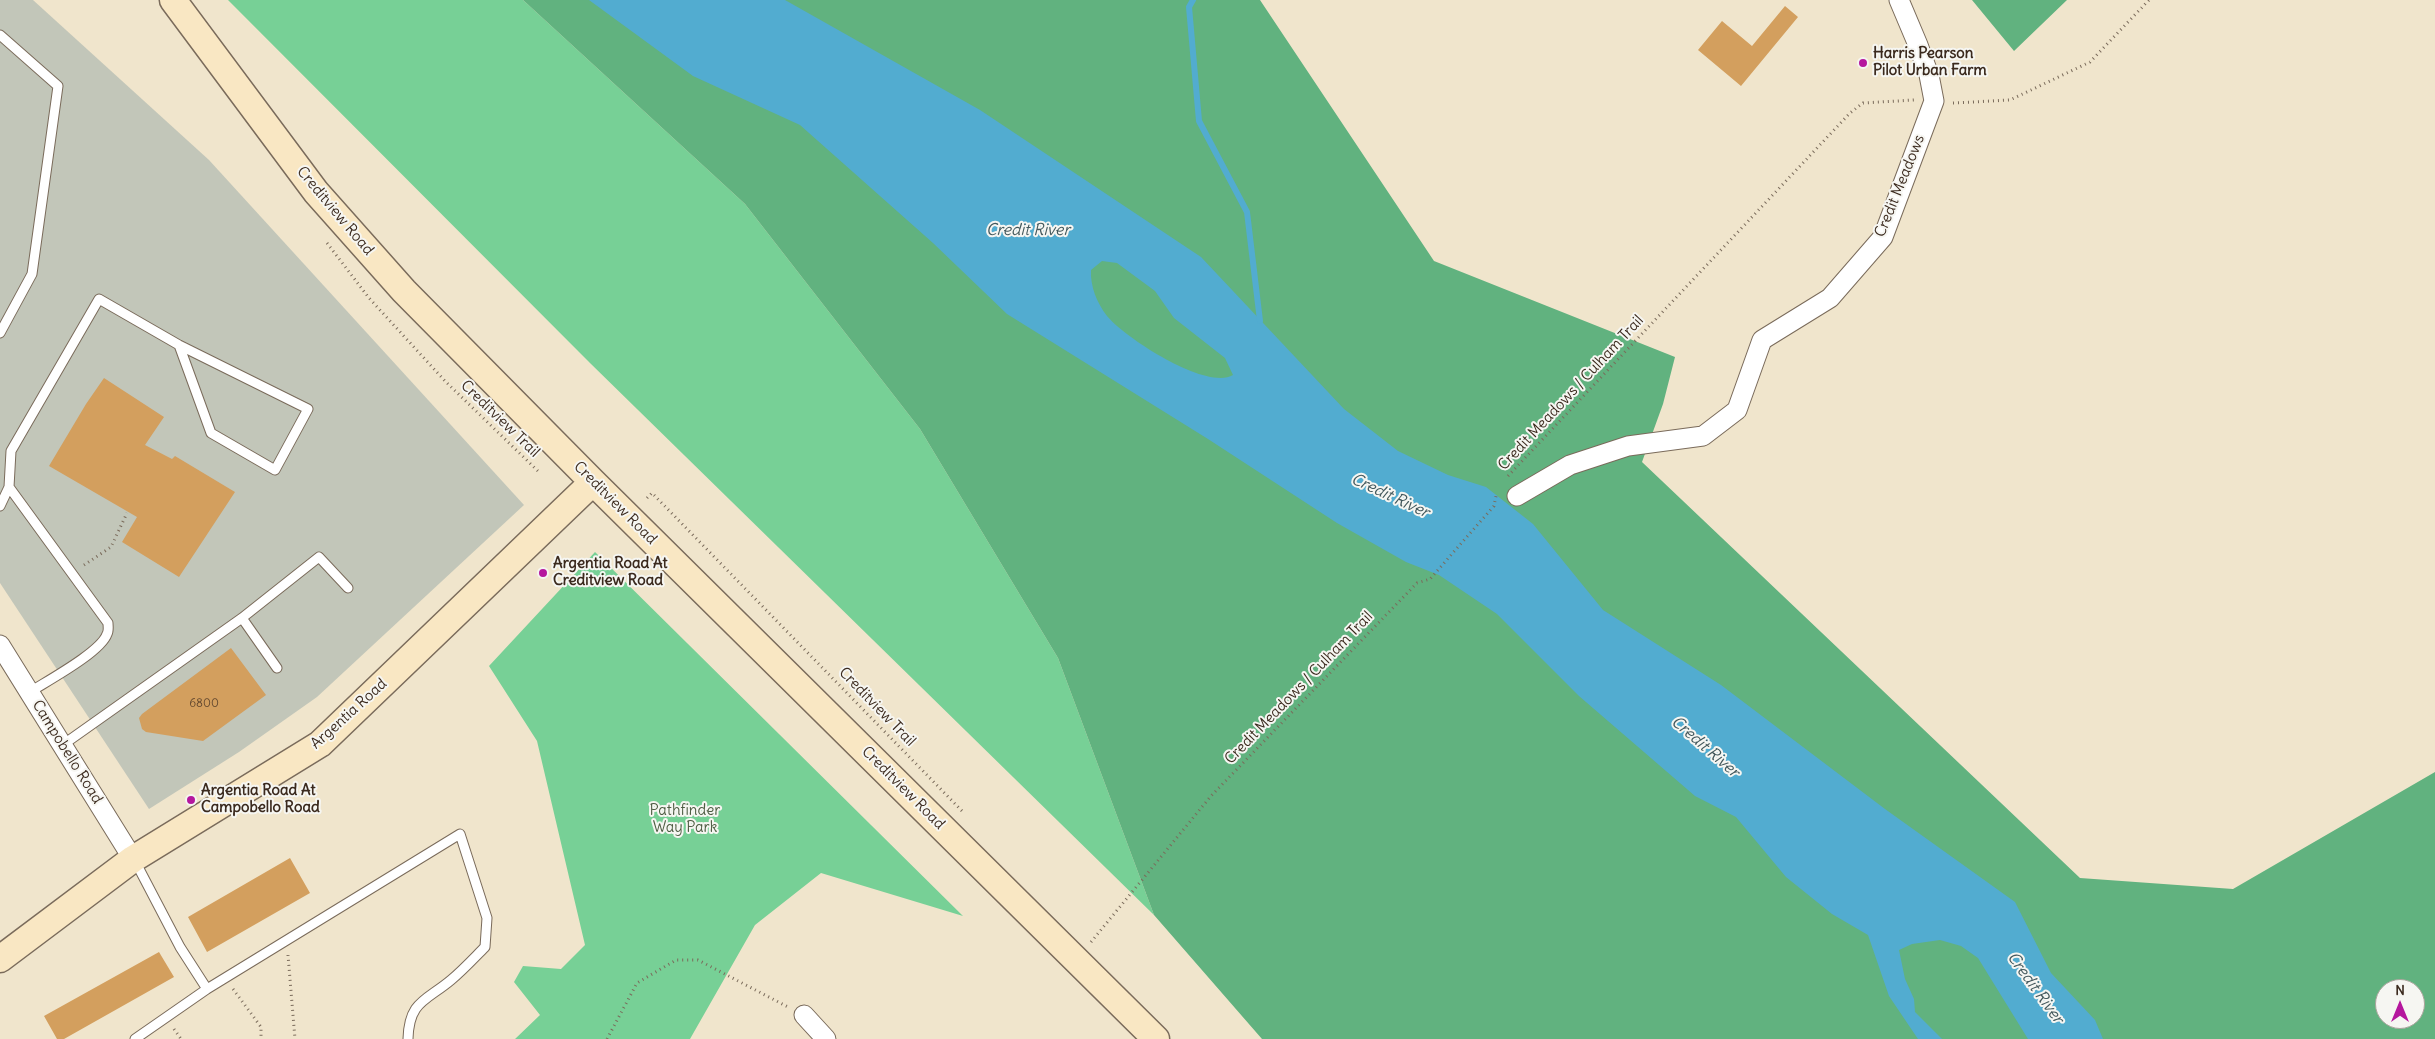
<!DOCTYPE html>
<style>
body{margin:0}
#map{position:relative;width:2435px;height:1039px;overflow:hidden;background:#f0e5cc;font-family:Delius,sans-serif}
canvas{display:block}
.north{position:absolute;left:2375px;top:979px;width:50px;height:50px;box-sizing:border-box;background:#f6f6f2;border:1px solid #aba49d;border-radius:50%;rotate:0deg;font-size:14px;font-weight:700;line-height:20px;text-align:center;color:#3b2a1e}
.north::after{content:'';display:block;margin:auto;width:18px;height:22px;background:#b5179e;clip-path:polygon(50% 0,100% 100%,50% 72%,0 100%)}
</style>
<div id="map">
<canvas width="2435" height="1039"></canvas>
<div class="north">N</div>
</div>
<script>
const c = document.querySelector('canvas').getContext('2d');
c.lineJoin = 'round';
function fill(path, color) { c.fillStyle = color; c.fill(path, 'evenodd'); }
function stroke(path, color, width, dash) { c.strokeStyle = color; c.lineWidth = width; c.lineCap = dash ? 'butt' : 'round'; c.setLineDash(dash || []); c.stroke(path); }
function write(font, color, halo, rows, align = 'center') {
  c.font = font + ' Delius,sans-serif'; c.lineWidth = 4; c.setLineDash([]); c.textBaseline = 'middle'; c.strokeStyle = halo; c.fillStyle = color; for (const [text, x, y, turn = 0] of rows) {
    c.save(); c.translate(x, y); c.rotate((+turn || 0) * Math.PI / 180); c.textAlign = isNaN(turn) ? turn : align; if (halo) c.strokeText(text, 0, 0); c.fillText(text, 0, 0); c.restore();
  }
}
const industrial = new Path2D(`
 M0 0H33L209 160 524 505 317 697 239 752 149 809 0 583Z`);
const green = new Path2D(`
 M228 0H523L745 204 920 429 1058 658 1154 915 590 363Z
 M595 552 963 916 821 873 755 925 690 1039H515L540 1015 514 982 523 966 561 969 585 945 537 741 489 666Z`);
const forest = new Path2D(`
 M523 0H1260L1434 261 1675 357 1663 404 1642 462 2080 878 2233 889 2435 772V1039H1262L1154 915 1058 658 920 429 745 204ZM2385 989H2415V1019H2385Z
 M1972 0H2067L2014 51Z`);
const water = new Path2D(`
 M589 0H785L980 110 1201 257 1344 409 1398 451 1448 475 1486 487 1533 524 1603 610 1721 685 1885 809 2015 902 2051 973 2095 1020 2103 1039H2028L1978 958 1961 946 1940 940 1912 944 1899 950 1905 979 1914 999 1915 1012 1942 1039H1918L1889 996 1868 935 1832 914 1786 877 1736 817 1695 796 1579 696 1497 614 1439 575 1406 562 1337 523 1208 439 1007 314 933 243 800 125 693 76ZM1102 261 1117 263 1155 291 1174 318 1225 358 1233 375C1207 391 1125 338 1107 316 1097 303 1090 286 1091 270Z`);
const stream = new Path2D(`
 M1193 0 1189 7 1199 121 1247 212 1260 321`);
const building = new Path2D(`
 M1785 6 1798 17 1741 86 1698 50 1722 21 1752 46Z
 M104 378 164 417 145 445 172 459 175 456 235 492 179 577 122 542 137 517 49 466 86 404Z
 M231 648 266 695 203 741 146 732 142 729 139 718 142 714Z
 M290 858 310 893 207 952 188 917Z
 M159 952 174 977 64 1039H57L44 1016Z`);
const path = new Path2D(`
 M1953 103 2010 100 2090 62 2149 0
 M327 243 369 298 445 381 540 473
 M1508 476 1850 113 1863 103 1914 100
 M647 498 652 493 964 813
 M84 565 111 547 127 513
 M1091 942 1211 796 1417 583 1430 579 1494 506 1496 496
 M288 955 295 1039
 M233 989 261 1027V1039
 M174 1029 181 1039
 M607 1039 637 983 676 960H698L788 1007`);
const lane = new Path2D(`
 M0 35 58 86 32 274 0 333
 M9 487 108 623C108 626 109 631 107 634 101 652 47 681 30 692
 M0 506 9 487 11 451 99 299 179 345 308 409 275 470 211 433 179 345
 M242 618 277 668
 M64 744 242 618 319 557 348 588
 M135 861 180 947 207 989
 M135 1039 207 989 460 834 487 918 485 947C474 958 463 970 451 980 426 1001 409 1001 408 1039`);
const street = new Path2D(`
 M1517 496 1570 465 1628 446 1703 436 1737 410 1762 340 1830 298 1883 237 1934 101 1929 75 1918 45 1899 0
 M0 645 133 859
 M804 1015 826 1039`);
const secondary = new Path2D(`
 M173 0 316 192 404 291 593 482 1156 1039
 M0 959 133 859 320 744 593 482`);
const markers = [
 [1863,63,5,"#b5179e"],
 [543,573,5,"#b5179e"],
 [191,800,5,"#b5179e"]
];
const numberNames = [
 ["6800",204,704]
];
const poiNames = [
 ["Harris Pearson",1873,54],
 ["Pilot Urban Farm",1873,71],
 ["Argentia Road At",553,564],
 ["Creditview Road",553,581],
 ["Argentia Road At",201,791],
 ["Campobello Road",201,808]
];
const streetNames = [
 ["Credit Meadows",1900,186,-68],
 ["Creditview Road",335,211,50],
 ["Credit Meadows / Culham Trail",1571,393,-47],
 ["Creditview Trail",500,419,44],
 ["Creditview Road",615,503,45],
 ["Credit Meadows / Culham Trail",1299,688,-46],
 ["Creditview Trail",877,707,46],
 ["Argentia Road",349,714,-42],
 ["Campobello Road",67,752,58],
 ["Creditview Road",903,788,45]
];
const parkNames = [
 ["Pathfinder",685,811],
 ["Way Park",685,828]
];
const waterNames = [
 ["Credit River",1028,230],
 ["Credit River",1390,496,25],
 ["Credit River",1705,747,41],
 ["Credit River",2035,988,54]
];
fill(industrial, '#c2c6b9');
fill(green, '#77d096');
fill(forest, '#61b27f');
fill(water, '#52acd0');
stroke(stream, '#52acd0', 6);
fill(building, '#d39f5e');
stroke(lane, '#7a6b5b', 11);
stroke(street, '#7a6b5b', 21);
stroke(secondary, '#7a6b5b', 29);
stroke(path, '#7a6b5b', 3, [1, 4]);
stroke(lane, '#fff', 9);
stroke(street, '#fff', 19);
stroke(secondary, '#f9e7c3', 26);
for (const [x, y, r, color] of markers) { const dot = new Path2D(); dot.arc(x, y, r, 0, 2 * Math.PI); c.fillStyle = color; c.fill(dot); stroke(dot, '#f6f6f2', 2); }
write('12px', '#61472e', null, numberNames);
write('bold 15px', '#3b2a1e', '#f6f6f2', poiNames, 'left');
write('15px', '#3b2a1e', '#f6f6f2', streetNames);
write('15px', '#4d5c42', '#f6f6f2', parkNames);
write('italic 16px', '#43585c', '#f6f6f2', waterNames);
</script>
